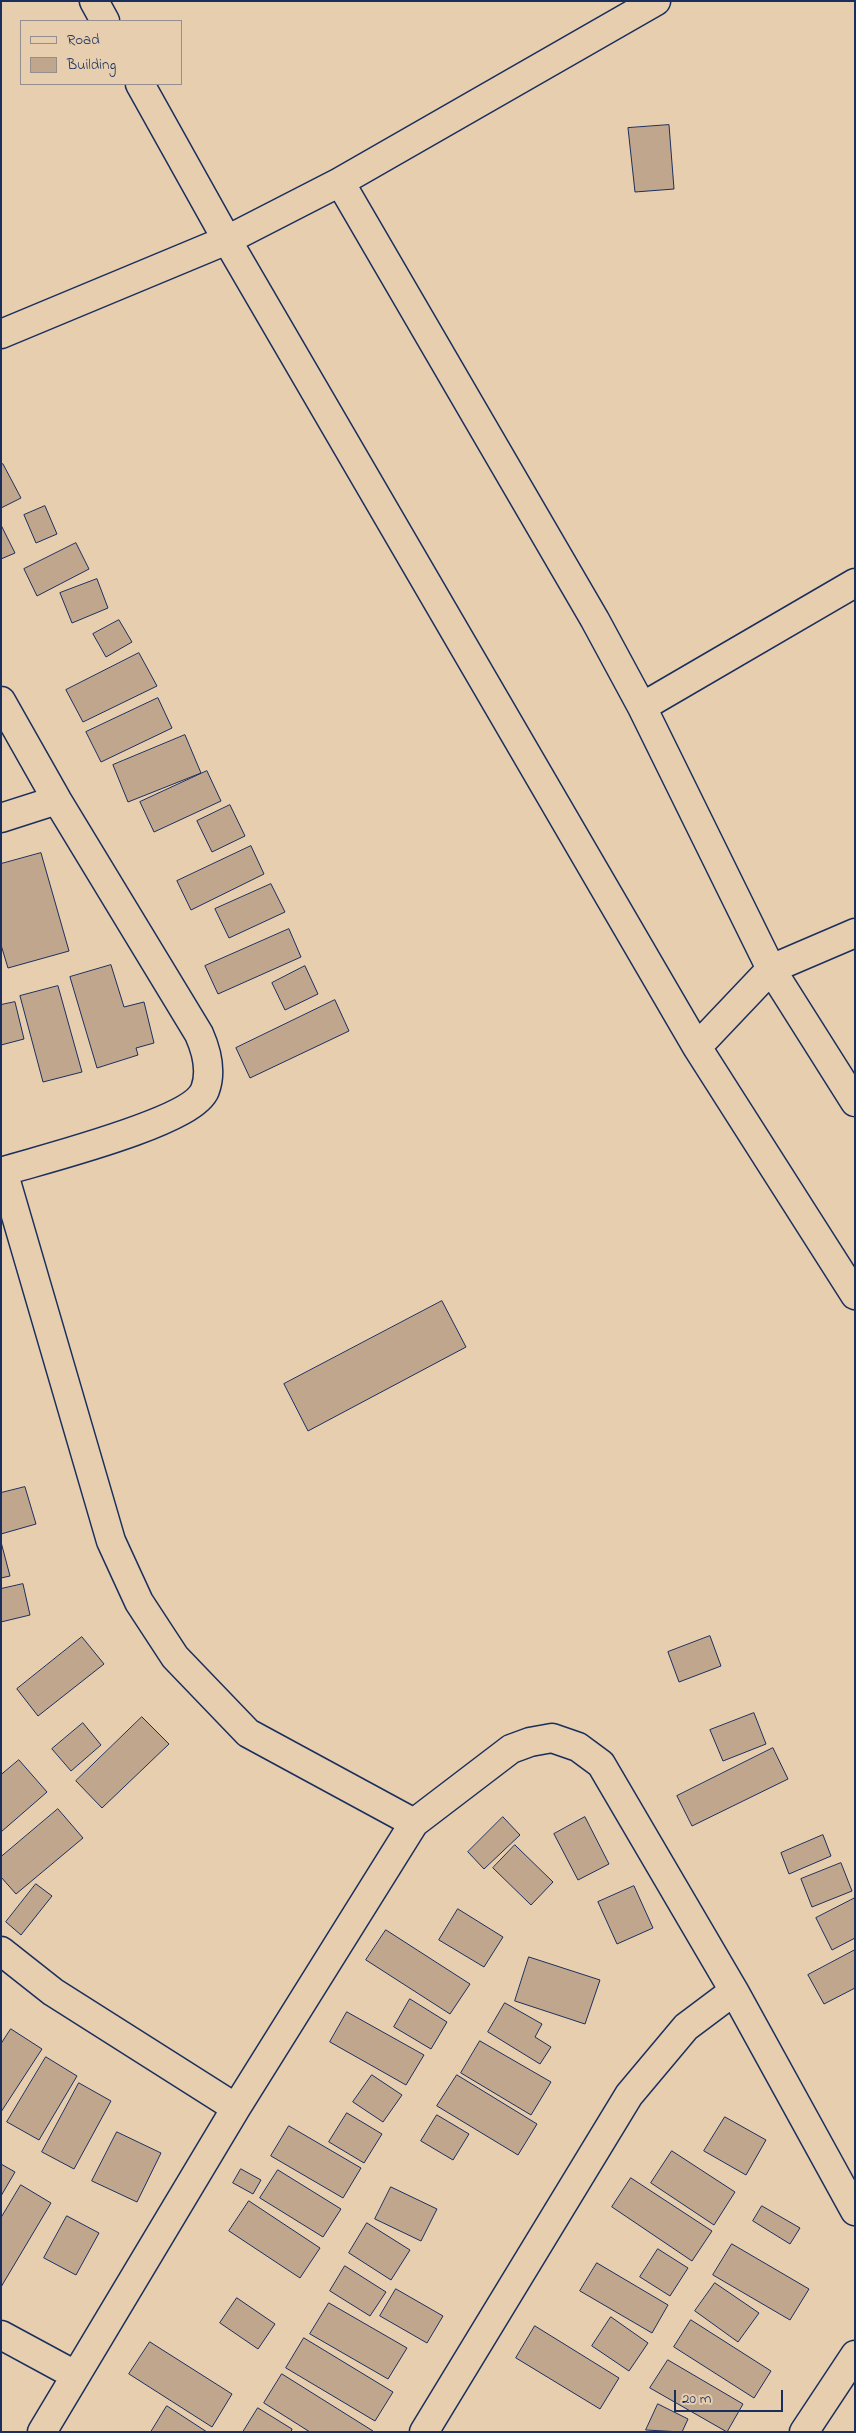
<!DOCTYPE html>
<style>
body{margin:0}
#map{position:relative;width:856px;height:2433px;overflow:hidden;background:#e6ceae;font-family:"Indie Flower",sans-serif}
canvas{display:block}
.frame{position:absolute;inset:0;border:2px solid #1b2f5e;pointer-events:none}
.legend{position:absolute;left:20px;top:20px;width:162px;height:65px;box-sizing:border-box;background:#e6ceae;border:1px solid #958e8e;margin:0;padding:6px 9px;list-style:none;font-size:15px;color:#1b2f5e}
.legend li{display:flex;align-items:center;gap:10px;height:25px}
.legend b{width:25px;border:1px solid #958e8e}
.scale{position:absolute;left:674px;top:2390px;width:109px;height:22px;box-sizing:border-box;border:2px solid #1b2f5e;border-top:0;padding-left:6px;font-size:15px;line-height:18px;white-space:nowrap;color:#1b2f5e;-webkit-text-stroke:4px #e6ceae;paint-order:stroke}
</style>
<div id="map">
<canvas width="856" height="2433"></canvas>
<div class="frame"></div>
<ul class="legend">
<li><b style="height:6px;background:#e6ceae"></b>Road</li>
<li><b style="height:14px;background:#c1a68e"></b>Building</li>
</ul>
<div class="scale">20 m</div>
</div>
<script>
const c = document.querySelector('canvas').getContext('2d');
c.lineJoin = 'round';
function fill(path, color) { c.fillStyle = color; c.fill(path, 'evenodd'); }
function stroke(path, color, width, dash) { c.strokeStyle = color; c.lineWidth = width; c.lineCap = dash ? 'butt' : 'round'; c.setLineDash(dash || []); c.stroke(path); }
const building = new Path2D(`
 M669 125 674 189 635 192 628 128Z
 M3 464 21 498 1 508V465Z
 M45 506 57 534 36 543 24 515Z
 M1 525 15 553 1 559Z
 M76 543 89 569 37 596 24 569Z
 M97 579 108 608 72 623 60 593Z
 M119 620 132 642 106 657 93 634Z
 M139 653 157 686 83 722 66 690Z
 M158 698 172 728 101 762 86 732Z
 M185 735 201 773 128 802 113 765Z
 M207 771 221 801 154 832 140 802Z
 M230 805 245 836 212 852 197 821Z
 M251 846 264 874 191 910 177 881Z
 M41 853 69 951 8 968 1 945V864Z
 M271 884 285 912 229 938 215 909Z
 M289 929 301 957 218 994 205 966Z
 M111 965 124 1007 144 1002 154 1043 136 1048 138 1055 97 1068 70 977Z
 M305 966 318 994 285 1010 272 983Z
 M58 986 82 1072 43 1082 20 996Z
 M335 1000 349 1031 250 1078 236 1048Z
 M15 1002 24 1039 1 1045V1005Z
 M442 1301 466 1347 308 1431 284 1384Z
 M25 1487 36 1524 1 1534V1493Z
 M1 1542 10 1576 1 1578Z
 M23 1584 30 1615 1 1622V1589Z
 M710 1636 721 1666 679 1682 668 1652Z
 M82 1637 104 1664 38 1716 17 1689Z
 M754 1713 766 1744 723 1761 710 1730Z
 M142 1717 169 1744 102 1808 76 1781Z
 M83 1723 101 1745 71 1771 52 1749Z
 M773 1748 788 1779 692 1826 677 1796Z
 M19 1760 47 1792 1 1832V1775Z
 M58 1809 83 1838 16 1894 1 1877V1857Z
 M503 1817 520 1835 484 1869 468 1852Z
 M585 1817 609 1864 578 1880 554 1834Z
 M823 1835 831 1856 789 1874 781 1853Z
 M515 1845 553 1882 531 1905 493 1868Z
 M841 1863 852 1891 812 1907 801 1879Z
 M36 1884 52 1896 21 1935 6 1922Z
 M634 1886 653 1928 617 1944 598 1902Z
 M855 1898V1938L832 1950 816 1918Z
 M458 1909 503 1937 484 1967 439 1940Z
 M386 1930 470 1984 450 2014 366 1960Z
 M855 1950V1988L824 2004 808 1975Z
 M529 1957 600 1980 585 2024 515 2001Z
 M410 1999 447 2022 431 2049 394 2027Z
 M505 2003 542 2024 535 2037 551 2047 540 2064 488 2032Z
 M347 2012 424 2055 406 2085 330 2042Z
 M11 2029 42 2049 1 2112V2044Z
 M480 2041 551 2082 531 2115 461 2073Z
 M46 2057 77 2076 39 2140 7 2122Z
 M372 2075 402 2095 383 2122 353 2102Z
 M457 2075 537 2124 518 2155 437 2106Z
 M79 2083 111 2101 74 2169 42 2152Z
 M347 2113 382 2134 364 2163 329 2142Z
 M437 2115 469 2134 453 2160 421 2141Z
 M725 2117 766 2140 746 2175 704 2151Z
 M289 2126 361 2168 343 2198 271 2156Z
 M117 2132 161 2153 137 2202 92 2181Z
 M672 2151 735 2192 714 2225 651 2183Z
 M1 2164 15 2172 1 2196Z
 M241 2169 261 2180 253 2194 233 2183Z
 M278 2170 341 2209 323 2237 260 2198Z
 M631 2178 712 2231 692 2261 612 2207Z
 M21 2185 51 2203 1 2287V2218Z
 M391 2187 437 2209 421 2241 375 2219Z
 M249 2201 320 2248 300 2278 229 2231Z
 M762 2206 800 2228 790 2244 753 2221Z
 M67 2216 99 2233 76 2275 44 2258Z
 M367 2223 410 2250 391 2280 349 2253Z
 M732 2244 809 2289 790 2320 713 2275Z
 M658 2249 688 2268 670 2296 640 2277Z
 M597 2263 668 2305 652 2333 580 2291Z
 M345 2266 386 2292 370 2316 330 2291Z
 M715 2283 759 2313 738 2342 695 2311Z
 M396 2289 443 2316 427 2343 380 2316Z
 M237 2298 275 2324 258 2349 220 2323Z
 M329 2303 407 2348 388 2379 310 2334Z
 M611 2317 648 2343 629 2371 592 2346Z
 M691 2320 771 2371 754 2398 674 2347Z
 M535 2326 619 2378 600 2409 516 2358Z
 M304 2338 393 2392 375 2421 286 2368Z
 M150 2342 232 2394 212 2427 129 2374Z
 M668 2360 743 2404 727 2432 650 2388Z
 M282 2374 373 2431 372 2432H310L264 2403Z
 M658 2404 688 2419 682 2432 646 2430Z
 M167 2406 207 2432H151Z
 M258 2408 292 2429 291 2432H243Z`);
const minor = new Path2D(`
 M94 1 105 21
 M140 84 227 240 697 1047 855 1295
 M340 182 595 620 642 707 855 583
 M1 334 227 240 340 182 656 1
 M1 701 57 800 199 1034C207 1052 212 1071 205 1090 192 1123 39 1160 1 1172
 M642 707 771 969 855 1102
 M1 818 57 800
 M697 1047 771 969 855 933
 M3 1171 111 1541 139 1602 175 1657 248 1733 414 1823
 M1 1951 53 1992 236 2108
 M1 2335 75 2375
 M42 2432 236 2108 414 1823 511 1749 530 1742 552 1738 578 1747 601 1764 734 1991 855 2211
 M424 2432 629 2095 686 2027 734 1991
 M804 2432 855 2355`);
fill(building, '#c1a68e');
stroke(building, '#1b2f5e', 1);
stroke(minor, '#1b2f5e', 31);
stroke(minor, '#e6ceae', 28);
</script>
